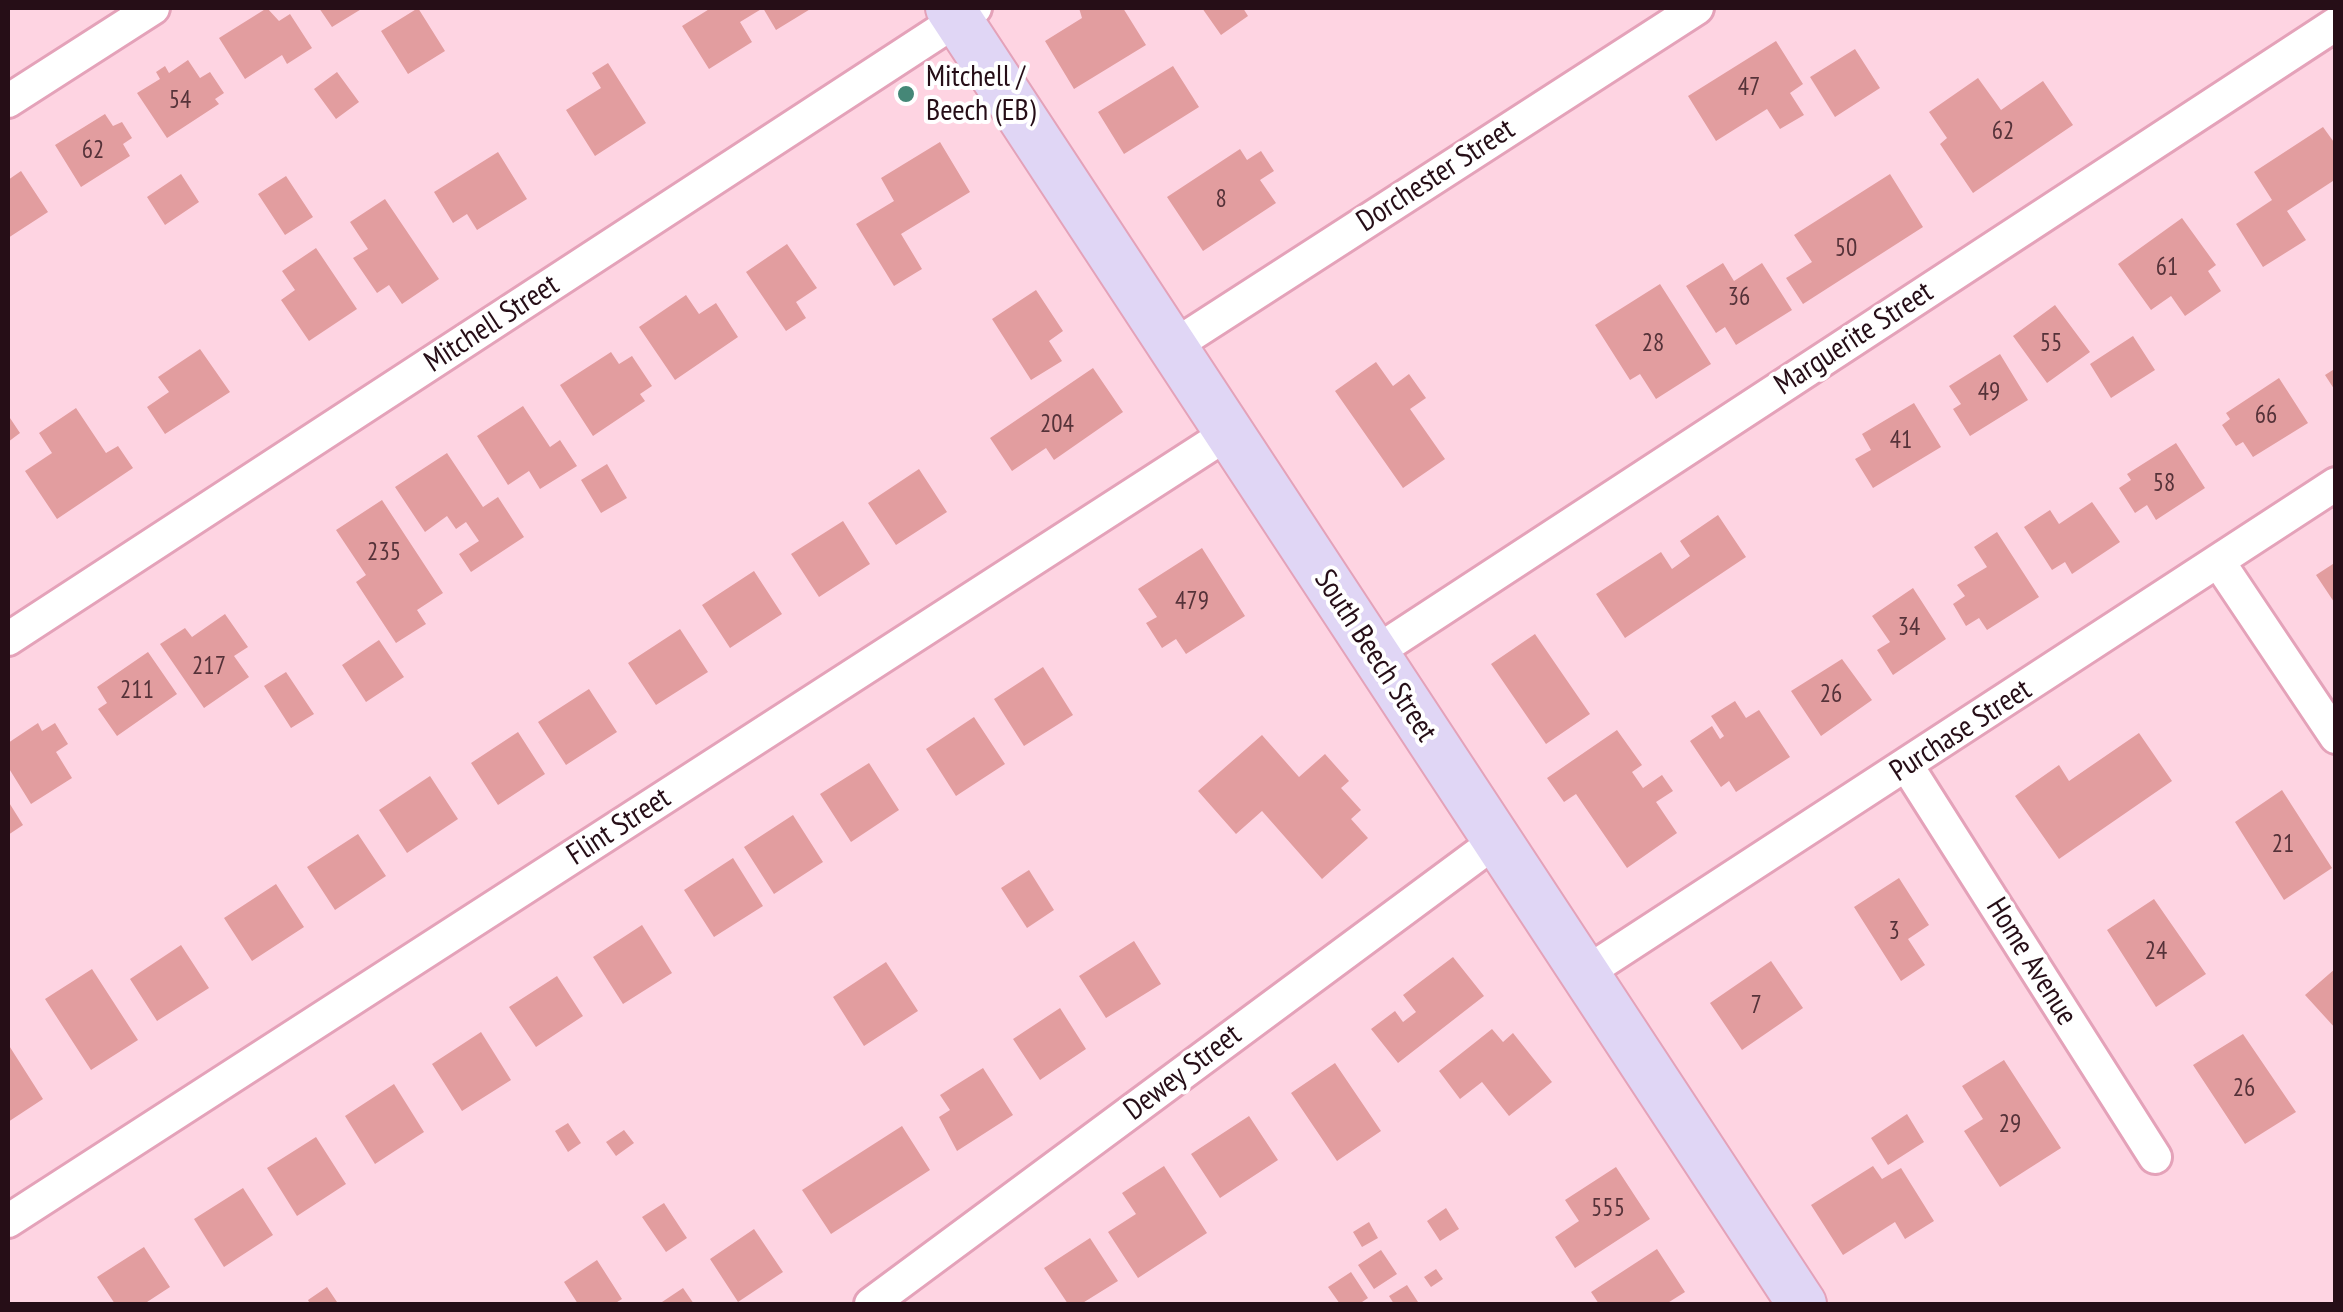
<!DOCTYPE html>
<style>
body{margin:0}
#map{position:relative;width:2343px;height:1312px;overflow:hidden;background:#fed4e2;font-family:"PT Sans Narrow",sans-serif}
canvas{display:block}
.frame{position:absolute;inset:0;border:10px solid #260e17;pointer-events:none}
</style>
<div id="map">
<canvas width="2343" height="1312"></canvas>
<div class="frame"></div>
</div>
<script>
const c = document.querySelector('canvas').getContext('2d');
c.lineJoin = 'round';
function fill(path, color) { c.fillStyle = color; c.fill(path, 'evenodd'); }
function stroke(path, color, width, dash) { c.strokeStyle = color; c.lineWidth = width; c.lineCap = dash ? 'butt' : 'round'; c.setLineDash(dash || []); c.stroke(path); }
function write(font, color, halo, rows, align = 'center') {
  c.font = font + ' "PT Sans Narrow",sans-serif'; c.lineWidth = 8; c.setLineDash([]); c.textBaseline = 'middle'; c.strokeStyle = halo; c.fillStyle = color; for (const [text, x, y, turn = 0] of rows) {
    c.save(); c.translate(x, y); c.rotate((+turn || 0) * Math.PI / 180); c.textAlign = isNaN(turn) ? turn : align; if (halo) c.strokeText(text, 0, 0); c.fillText(text, 0, 0); c.restore();
  }
}
const building = new Path2D(`
 M267 8 279 21 290 14 312 48 287 64 282 55 245 79 219 38Z
 M319 8H363L332 27Z
 M418 8 445 51 408 74 381 31Z
 M711 8H812L776 30 763 8 740 22 752 42 709 69 682 26Z
 M1079 8H1123L1146 45 1074 89 1045 41 1082 18Z
 M1202 8H1243L1248 16 1221 35Z
 M1776 41 1803 84 1790 93 1804 115 1780 129 1767 109 1716 141 1688 96Z
 M1855 49 1880 88 1835 117 1810 77Z
 M188 60 200 78 210 72 224 93 215 99 219 104 167 138 137 93 160 79 156 72 165 66 169 73Z
 M608 63 646 123 595 156 566 110 601 88 592 73Z
 M1173 66 1199 107 1124 154 1098 112Z
 M337 72 359 102 336 119 314 89Z
 M1978 78 2001 110 2043 81 2073 125 1973 193 1940 144 1947 138 1929 112Z
 M105 114 113 126 122 122 132 138 123 144 130 156 81 187 55 145Z
 M2323 127 2336 145V179L2287 211 2306 240 2263 267 2236 224 2272 200 2254 172Z
 M940 142 970 192 901 234 922 269 894 286 856 224 894 201 881 178Z
 M1240 149 1247 160 1261 151 1274 171 1260 180 1276 203 1203 251 1167 197Z
 M498 152 527 199 477 230 467 214 453 223 434 192Z
 M21 171 48 212 8 238V180Z
 M181 174 199 202 165 225 147 197Z
 M1890 174 1923 227 1803 304 1786 278 1812 262 1794 235Z
 M286 176 313 217 285 235 258 194Z
 M385 199 439 279 402 304 389 285 377 293 353 258 368 249 350 222Z
 M2182 218 2216 265 2208 271 2221 291 2185 316 2171 296 2151 310 2118 264Z
 M787 244 817 288 796 302 806 318 786 331 746 272Z
 M316 248 357 309 309 341 281 300 295 290 282 271Z
 M1723 263 1734 281 1762 263 1792 310 1736 345 1725 327 1716 333 1686 286Z
 M1660 284 1711 364 1656 399 1640 374 1630 380 1595 325Z
 M1036 290 1063 331 1049 341 1062 361 1031 380 992 319Z
 M686 295 699 314 716 303 738 337 675 380 639 327Z
 M2055 305 2090 352 2047 383 2013 336Z
 M2133 336 2155 370 2111 398 2090 364Z
 M200 349 230 392 165 434 147 407 169 392 158 377Z
 M611 352 619 364 632 356 652 386 640 394 645 401 593 436 560 385Z
 M2000 354 2028 400 1970 436 1953 409 1961 404 1949 386Z
 M1376 362 1393 386 1409 374 1426 398 1410 409 1445 459 1403 488 1335 391Z
 M1093 368 1123 412 1054 460 1046 448 1012 471 990 438Z
 M2336 368V392L2325 375Z
 M2279 378 2308 423 2253 457 2243 442 2236 446 2222 425 2230 419 2226 413Z
 M1914 403 1941 447 1873 488 1855 459 1871 450 1862 434Z
 M523 406 550 447 560 440 577 466 540 489 529 471 508 485 477 436Z
 M76 408 106 453 118 446 133 468 57 519 25 471 52 453 39 433Z
 M8 415 20 433 8 442Z
 M2176 443 2205 488 2156 520 2147 505 2135 513 2119 488 2131 480 2127 474Z
 M447 453 483 507 498 497 524 537 471 572 459 554 479 541 466 522 456 529 447 516 425 532 395 487Z
 M607 464 627 498 601 513 581 480Z
 M919 469 947 512 896 545 868 503Z
 M382 500 443 593 417 610 426 624 396 643 356 582 366 575 336 530Z
 M2092 502 2120 542 2072 574 2065 562 2052 570 2024 527 2050 510 2059 524Z
 M1718 515 1746 557 1625 638 1596 594 1661 552 1672 569 1690 556 1680 541Z
 M843 521 870 564 819 597 791 554Z
 M1997 532 2039 597 1987 630 1979 618 1966 626 1953 604 1965 596 1957 585 1987 567 1974 547Z
 M1202 548 1245 616 1186 654 1176 639 1162 648 1146 623 1157 617 1138 589Z
 M2336 562V605L2316 575Z
 M754 571 782 614 730 648 702 605Z
 M1913 588 1946 639 1893 675 1877 650 1890 642 1872 616Z
 M225 614 248 647 234 656 249 677 204 708 160 644 185 628 192 637Z
 M680 629 708 672 656 705 628 663Z
 M1535 634 1590 714 1546 744 1491 664Z
 M379 640 404 677 366 702 342 665Z
 M148 652 177 694 117 736 98 709 107 703 97 687Z
 M1842 659 1872 700 1821 736 1791 691Z
 M1043 667 1073 715 1024 746 994 699Z
 M286 672 314 714 291 728 264 686Z
 M589 689 617 732 566 765 538 722Z
 M1735 701 1746 718 1759 710 1790 757 1736 792 1729 781 1721 787 1690 741 1712 726 1720 739 1724 736 1711 716Z
 M974 717 1005 764 956 796 926 749Z
 M38 723 42 731 55 723 68 744 56 752 72 778 31 804 8 767V743Z
 M1617 730 1642 765 1632 772 1643 788 1662 775 1673 791 1656 802 1677 833 1627 868 1576 794 1564 802 1547 778Z
 M518 732 545 774 498 805 471 763Z
 M2139 733 2172 781 2059 859 2015 796 2059 765 2069 781Z
 M1262 735 1299 777 1325 754 1349 781 1341 788 1361 810 1351 819 1368 838 1322 879 1262 811 1236 834 1198 791Z
 M869 763 899 810 851 842 820 794Z
 M430 776 458 819 407 853 379 810Z
 M2282 790 2332 868 2284 900 2235 822Z
 M8 801 23 825 8 835Z
 M793 815 823 862 774 894 744 847Z
 M358 834 386 876 335 910 307 867Z
 M733 858 763 906 714 937 684 890Z
 M1029 870 1054 910 1027 928 1001 888Z
 M1899 878 1929 925 1908 939 1925 965 1901 981 1854 907Z
 M276 884 304 927 252 961 224 918Z
 M2154 899 2206 974 2156 1007 2107 930Z
 M642 925 672 973 623 1004 593 957Z
 M1134 941 1161 984 1106 1018 1079 976Z
 M181 945 209 988 157 1021 130 979Z
 M1453 957 1484 996 1398 1063 1371 1029 1395 1011 1403 1022 1416 1012 1403 995Z
 M1771 961 1803 1008 1742 1050 1710 1003Z
 M886 962 918 1011 864 1046 833 997Z
 M2336 968V1029L2305 995Z
 M92 969 138 1040 91 1070 45 999Z
 M557 976 583 1016 536 1047 509 1007Z
 M1060 1008 1086 1049 1040 1080 1013 1039Z
 M1492 1029 1503 1042 1513 1033 1552 1082 1509 1116 1482 1082 1460 1099 1439 1071Z
 M481 1032 511 1080 462 1111 432 1064Z
 M2243 1034 2296 1112 2245 1144 2193 1065Z
 M8 1044 43 1099 8 1122Z
 M2004 1060 2061 1148 2000 1187 1964 1131 1983 1119 1962 1086Z
 M1335 1063 1381 1131 1337 1161 1291 1093Z
 M983 1068 1013 1115 957 1151 939 1117 950 1110 940 1095Z
 M394 1084 424 1132 375 1164 345 1116Z
 M1907 1114 1924 1142 1888 1165 1871 1138Z
 M1249 1116 1278 1160 1220 1198 1191 1154Z
 M568 1123 581 1143 568 1152 555 1131Z
 M902 1126 930 1170 831 1234 802 1190Z
 M624 1130 634 1143 616 1156 606 1142Z
 M316 1137 346 1184 297 1216 267 1168Z
 M1164 1166 1207 1233 1138 1278 1108 1232 1136 1214 1122 1193Z
 M1873 1166 1882 1179 1901 1168 1934 1221 1905 1239 1895 1222 1843 1255 1811 1205Z
 M1616 1167 1650 1219 1575 1268 1555 1237 1579 1221 1565 1200Z
 M243 1188 273 1235 224 1267 194 1219Z
 M664 1203 687 1238 666 1252 642 1217Z
 M1446 1208 1459 1229 1440 1241 1427 1221Z
 M1369 1222 1378 1238 1362 1247 1353 1232Z
 M754 1229 783 1272 738 1302 710 1259Z
 M1090 1238 1118 1281 1081 1304H1068L1044 1268Z
 M144 1247 170 1287 144 1304H115L97 1277Z
 M1657 1249 1685 1292 1666 1304H1599L1591 1292Z
 M1381 1250 1397 1274 1374 1289 1358 1265Z
 M597 1260 622 1299 614 1304H578L564 1282Z
 M1436 1269 1443 1279 1431 1287 1424 1277Z
 M1351 1272 1368 1298 1359 1304H1340L1328 1287Z
 M1407 1285 1418 1302 1394 1304 1389 1296Z
 M327 1287 337 1302 310 1304 308 1300Z
 M683 1288 694 1304H659Z`);
const street = new Path2D(`
 M8 101 153 8
 M1175 345 1697 8
 M2218 561 2336 737
 M8 639 975 8
 M1373 654 2336 24
 M1907 766 2155 1157
 M1584 974 2336 484
 M8 1221 1230 432
 M871 1304 1496 841`);
const secondary = new Path2D(`
 M950 8 1802 1304`);
const markers = [
 [906,94,10,"#458777"]
];
const numberNames = [
 ["47",1749,88],
 ["54",180,101],
 ["62",2003,132],
 ["62",93,151],
 ["8",1221,200],
 ["50",1846,249],
 ["61",2167,268],
 ["36",1739,298],
 ["28",1653,344],
 ["55",2051,344],
 ["49",1989,393],
 ["66",2266,416],
 ["204",1057,425],
 ["41",1901,441],
 ["58",2164,484],
 ["235",384,553],
 ["479",1192,602],
 ["34",1909,628],
 ["217",209,667],
 ["211",137,691],
 ["26",1831,695],
 ["21",2283,845],
 ["3",1894,932],
 ["24",2156,952],
 ["7",1756,1006],
 ["26",2244,1089],
 ["29",2010,1125],
 ["555",1608,1209]
];
const poiNames = [
 ["Mitchell /",926,77],
 ["Beech (EB)",926,111]
];
const streetNames = [
 ["Dorchester Street",1436,176,-33],
 ["Mitchell Street",492,324,-33],
 ["Marguerite Street",1854,339,-33],
 ["South Beech Street",1375,656,57],
 ["Purchase Street",1961,731,-33],
 ["Flint Street",619,827,-33],
 ["Home Avenue",2031,962,58],
 ["Dewey Street",1183,1073,-37]
];
fill(building, '#e29d9f');
stroke(street, '#e4a2b9', 38);
stroke(secondary, '#e4a2b9', 52);
stroke(street, '#fff', 32);
stroke(secondary, '#e0d6f5', 48);
for (const [x, y, r, color] of markers) { const dot = new Path2D(); dot.arc(x, y, r, 0, 2 * Math.PI); c.fillStyle = color; c.fill(dot); stroke(dot, '#fff', 4); }
write('25px', '#553239', null, numberNames);
write('30px', '#260e17', '#fff', poiNames, 'left');
write('30px', '#260e17', '#fff', streetNames);
</script>
